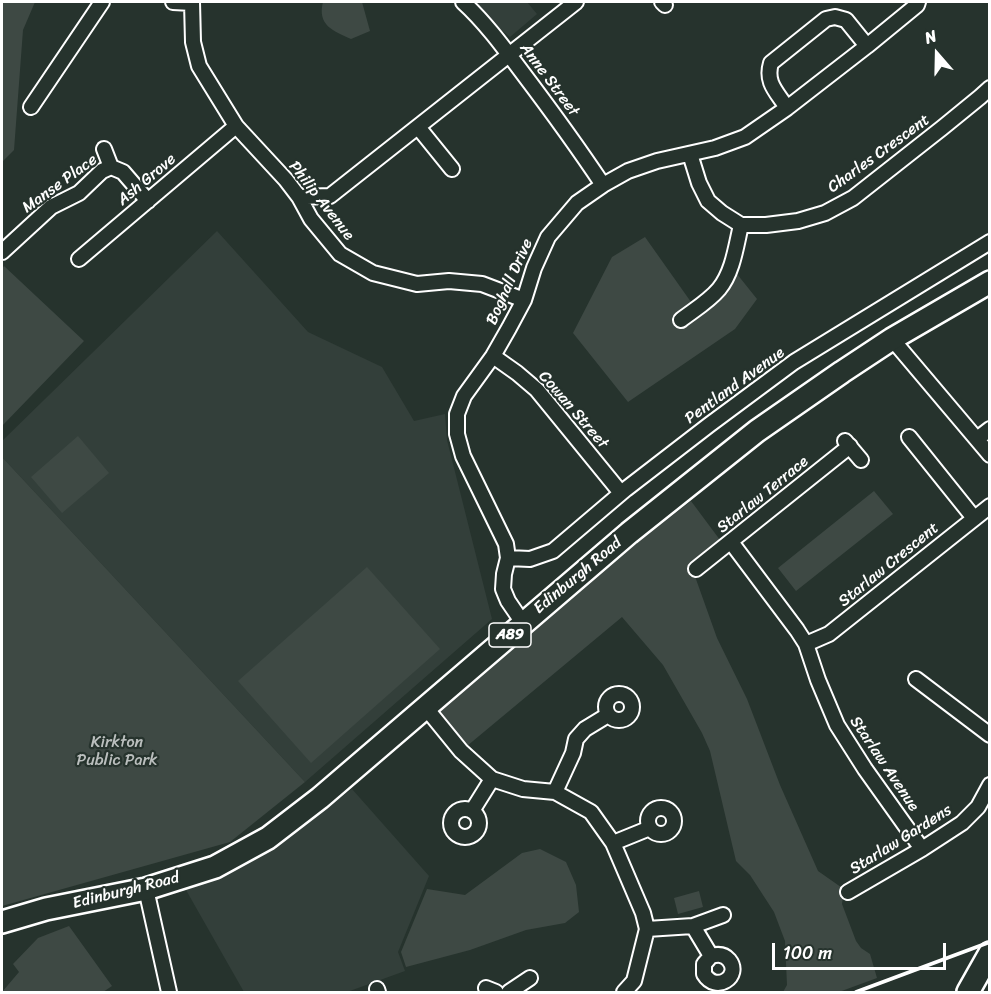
<!DOCTYPE html>
<style>
body{margin:0}
#map{position:relative;width:991px;height:994px;overflow:hidden;background:#26332d;font-family:Sriracha,sans-serif}
canvas{display:block}
.frame{position:absolute;inset:0;border:3px solid #fff;pointer-events:none}
.north{position:absolute;left:907px;top:24px;width:60px;height:60px;-webkit-text-stroke:4px #26332d;paint-order:stroke;rotate:340deg;font-size:16px;font-weight:700;line-height:24px;text-align:center;color:#fff}
.north::after{content:'';display:block;margin:auto;width:21px;height:27px;background:#fff;clip-path:polygon(50% 0,100% 100%,50% 72%,0 100%)}
.scale{position:absolute;left:772px;top:943px;width:174px;height:27px;box-sizing:border-box;border:3px solid #fff;border-top:0;padding-left:8px;font-size:18px;line-height:21px;white-space:nowrap;color:#fff;-webkit-text-stroke:4px #26332d;paint-order:stroke}
</style>
<div id="map">
<canvas width="991" height="994"></canvas>
<div class="frame"></div>
<div class="north">N</div>
<div class="scale">100 m</div>
</div>
<script>
const c = document.querySelector('canvas').getContext('2d');
c.lineJoin = 'round';
function fill(path, color) { c.fillStyle = color; c.fill(path, 'evenodd'); }
function stroke(path, color, width, dash) { c.strokeStyle = color; c.lineWidth = width; c.lineCap = dash ? 'butt' : 'round'; c.setLineDash(dash || []); c.stroke(path); }
function write(font, color, halo, rows, align = 'center') {
  c.font = font + ' Sriracha,sans-serif'; c.lineWidth = 4.5; c.setLineDash([]); c.textBaseline = 'middle'; c.strokeStyle = halo; c.fillStyle = color; for (const [text, x, y, turn = 0] of rows) {
    c.save(); c.translate(x, y); c.rotate((+turn || 0) * Math.PI / 180); c.textAlign = isNaN(turn) ? turn : align; if (halo) c.strokeText(text, 0, 0); c.fillText(text, 0, 0); c.restore();
  }
}
const built = new Path2D(`
 M467 2H527L537 14 510 37Z
 M217 231 308 332 382 367 414 421 445 414 447 440 492 619 305 782 2 457V441Z
 M352 789 429 876 398 952 405 971 347 992H244L186 890 235 869 284 839Z`);
const green = new Path2D(`
 M2 2H35L23 30 14 150 2 162Z
 M323 2H362L370 31 351 39C333 31 317 25 323 2Z
 M645 237 691 302 717 282 725 259 757 299 735 329 628 402 573 333 612 257Z
 M4 266 84 341 2 426V269Z
 M78 436 109 473 62 513 31 477Z
 M2 457 305 782 230 842 2 906Z
 M874 491 893 514 796 591 778 568Z
 M691 501 723 544 692 568 717 638 747 699 780 785 818 871 848 892 843 896 842 904 856 941 861 948 870 954 877 978 839 992H783L787 985 785 941 774 912 750 875 736 861 710 751 702 733 663 665 622 617 461 751 426 708Z
 M367 567 440 649 311 763 238 681Z
 M540 849 566 862 576 885 579 912 565 923 526 930 470 950 406 967 401 952 427 889 465 895 522 853Z
 M699 891 703 907 678 914 674 898Z
 M69 926 112 986 103 992H2L19 972 13 964 38 938Z`);
const minor = new Path2D(`
 M173 2 192 3
 M192 2 193 42 199 66 236 126 286 180 299 197 311 219 340 254 373 273 417 284 449 281 482 284 524 300
 M463 2C485 22 504 48 522 72 550 109 577 146 603 185
 M662 2 665 5
 M31 107 102 2
 M787 108C777 92 765 83 771 63L826 19 835 17 846 20 867 46
 M418 127 452 169
 M104 149 111 167
 M690 154 699 183 708 201 722 213 741 225H766L798 221 825 213 853 198 942 128 980 97 990 88
 M299 197 330 196 576 2
 M2 252 51 207 79 193 102 171 111 167 123 172 148 201
 M79 259 236 126
 M681 320C694 310 709 301 719 289 733 272 736 246 741 225
 M892 339 990 455
 M493 356 517 373 537 390 621 493
 M909 437 974 518
 M977 439 990 429
 M845 441 861 460
 M731 542 797 630 806 644 818 680 837 725 865 769 922 849
 M508 558 530 559 553 551 626 489 709 425 794 362 990 242
 M696 569 850 446
 M523 623 508 601 503 589 504 574 508 558 506 544 463 456 457 434V414L464 396 493 356 509 328 524 300 534 268 548 237 577 203 603 185 628 171 657 161 715 148 745 137 787 108 867 46 917 5 918 2
 M806 644 829 634 990 506
 M916 679 990 735
 M606 707a13 13 0 1 1 26 0a13 13 0 1 1-26 0Z
 M426 708 461 751 492 779 523 789 555 792 591 812 613 843 643 913 647 929 634 981 624 992
 M555 792 573 753 576 739 585 729 608 715
 M648 821a13 13 0 1 1 26 0a13 13 0 1 1-26 0Z
 M451 823a14 14 0 1 1 28 0a14 14 0 1 1-28 0Z
 M472 811 492 779
 M613 843 650 828
 M146 889 169 992
 M848 892 922 849 962 823 978 807 990 785
 M693 926 711 956C718 954 724 954 729 960 742 976 716 994 704 974V964L711 956
 M647 929 693 926 723 915
 M486 988 496 992
 M377 989 378 992
 M509 992 530 978`);
const primary = new Path2D(`
 M2 922 46 909 146 889 215 867 268 838 320 798 629 533 757 431 842 372 892 339 990 282
 M968 992 990 953`);
const rail = new Path2D(`
 M856 992 990 942`);
const shields = [
 [510,635,42]
];
const shieldNames = [
 ["A89",510,635]
];
const streetNames = [
 ["Anne Street",549,80,53],
 ["Charles Crescent",879,154,-36],
 ["Ash Grove",147,180,-40],
 ["Manse Place",60,184,-36],
 ["Philip Avenue",321,201,52],
 ["Boghall Drive",510,282,-66],
 ["Pentland Avenue",735,386,-36],
 ["Cowan Street",573,410,49],
 ["Starlaw Terrace",763,495,-39],
 ["Starlaw Crescent",889,565,-39],
 ["Edinburgh Road",578,576,-40],
 ["Starlaw Avenue",884,764,56],
 ["Starlaw Gardens",901,840,-32],
 ["Edinburgh Road",126,891,-14]
];
const parkNames = [
 ["Kirkton",117,743],
 ["Public Park",117,761]
];
fill(built, '#333f3a');
fill(green, '#3e4944');
stroke(minor, '#fff', 18);
stroke(primary, '#fff', 26);
stroke(minor, '#26332d', 14);
stroke(primary, '#26332d', 21);
stroke(rail, '#fff', 4);
for (const [x, y, w] of shields) { const box = new Path2D(); box.roundRect(x - w / 2, y - 12, w, 24, 4.5); c.fillStyle = '#26332d'; c.fill(box); stroke(box, '#fff', 1.5); }
write('bold 15px', '#fff', null, shieldNames);
write('16px', '#fff', '#26332d', streetNames);
write('16px', '#bbbfbe', '#26332d', parkNames);
</script>
